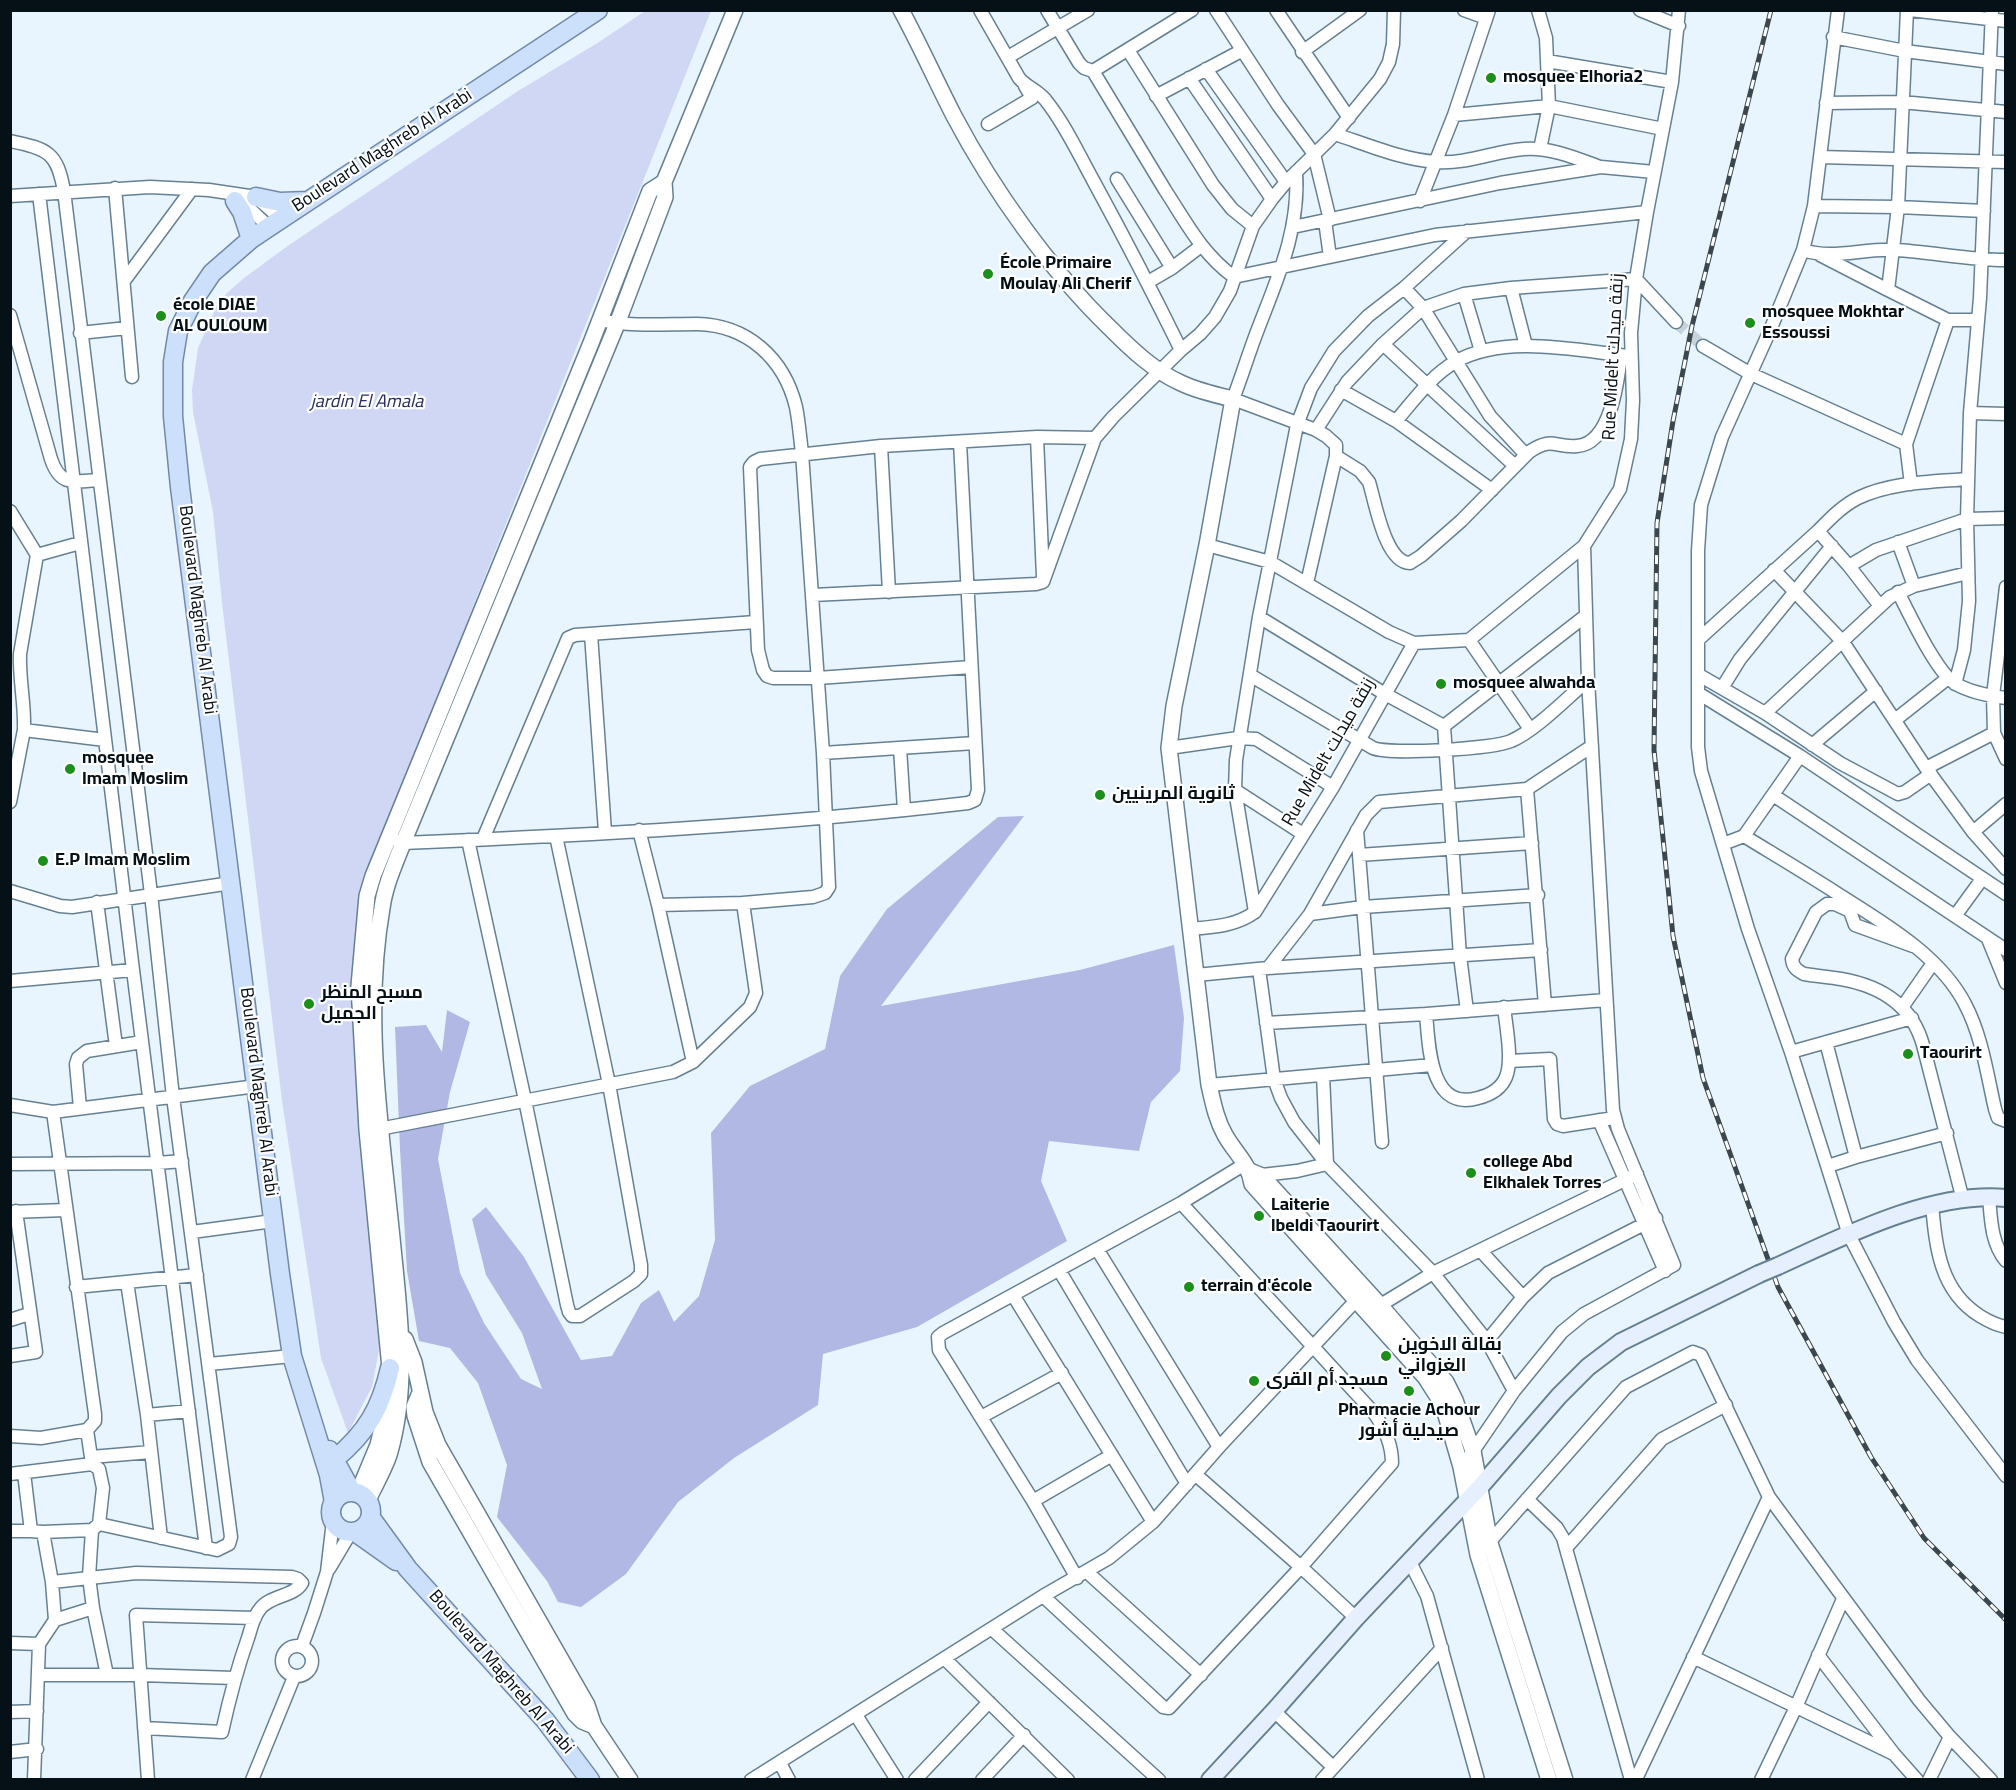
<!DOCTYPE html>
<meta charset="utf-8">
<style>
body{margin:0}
#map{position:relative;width:2016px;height:1790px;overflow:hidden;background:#e9f5fe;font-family:Georgia,serif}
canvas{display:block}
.frame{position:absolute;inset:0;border:12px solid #061017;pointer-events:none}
</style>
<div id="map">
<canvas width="2016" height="1790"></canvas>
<div class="frame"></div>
</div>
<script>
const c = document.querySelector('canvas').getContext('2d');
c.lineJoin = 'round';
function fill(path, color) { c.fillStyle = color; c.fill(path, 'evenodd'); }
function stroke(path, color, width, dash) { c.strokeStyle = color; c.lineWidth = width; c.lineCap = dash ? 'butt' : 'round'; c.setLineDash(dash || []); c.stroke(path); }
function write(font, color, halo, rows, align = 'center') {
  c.font = font + ' Georgia,Cairo,serif'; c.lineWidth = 4.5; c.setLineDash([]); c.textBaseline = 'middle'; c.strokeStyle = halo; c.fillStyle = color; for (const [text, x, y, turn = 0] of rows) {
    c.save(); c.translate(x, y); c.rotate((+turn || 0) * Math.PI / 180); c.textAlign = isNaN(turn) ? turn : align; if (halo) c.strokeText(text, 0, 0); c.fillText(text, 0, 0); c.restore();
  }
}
const green = new Path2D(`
 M645 11H711L474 604 382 846 356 980 380 1290V1345L372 1387 348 1433 321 1358 282 1101 222 603 213 512 193 412 192 390 198 348 217 305 227 293 244 278 289 245 518 91 599 42Z`);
const forest = new Path2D(`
 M1024 816 881 1006 1080 970 1174 945 1184 1018 1180 1071 1151 1102 1139 1151 1049 1141 1041 1181 1067 1241 917 1327 823 1354 818 1405 734 1458 678 1502 626 1574 581 1607 558 1602 547 1581 497 1517 507 1465 478 1383 450 1348 419 1341 407 1271 400 1149 395 1027 426 1025 442 1052 447 1010 470 1022 450 1092 438 1159 460 1273 484 1323 521 1379 542 1389 522 1333 486 1275 472 1219 486 1207 524 1257 581 1360 612 1356 641 1303 659 1290 674 1322 699 1296 715 1240 711 1133 750 1086 825 1049 840 976 887 909 998 817Z`);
const minorTunnel = new Path2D(`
 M1676 322 1703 346`);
const minor = new Path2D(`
 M980 10 1019 78C1027 88 1040 91 1047 102 1066 126 1079 155 1094 182 1124 237 1153 293 1181 350
 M1047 10 1079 63 1084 68 1093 71
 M1216 10 1278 105 1314 154 1330 220
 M1276 10 1349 118
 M1464 10 1486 18
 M1538 10 1546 38 1549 106 1540 149
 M1640 10 1679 26
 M1838 10 1814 206 1803 250 1771 328 1722 437 1701 505 1698 551V747L1701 771 1748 929 1791 1052 1849 1235 1894 1322 1917 1360 2006 1476
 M1907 10 1898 207 1888 290 1948 320H1978
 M1910 10 2006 21
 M1833 37 1905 51 2006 64
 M1128 50 1213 185 1232 209 1253 226
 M1302 52 1360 10
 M1008 57 1088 10
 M1547 61 1672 82
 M1206 69 1286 182
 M1093 71C1117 111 1141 151 1165 190 1186 222 1202 254 1234 277L1435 235 1647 212
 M1093 71 1192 10
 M1189 78 1272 199
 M1156 96 1241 51
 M1826 103 1902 102 2006 112
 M1454 115 1549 106 1663 129
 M988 124 1032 98 1025 86
 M1335 134C1368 145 1403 160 1437 162 1468 164 1495 151 1524 149 1550 147 1576 158 1600 167
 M10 141C48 149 57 152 64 191L151 894 173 1097 231 1537 229 1544 217 1550 99 1524
 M1820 157 2006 162
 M1296 172C1300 229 1278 277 1258 329 1249 352 1242 376 1233 399L1316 430 1326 436 1336 445V456L1307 583
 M1117 179 1172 268
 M115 188 132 377
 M39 194 133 970 206 1548
 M10 196 150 187 209 190 256 197 281 219
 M1420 201 1454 115 1489 10
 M239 203 250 209 269 227
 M1814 206 1898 207 1984 211
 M1325 221 1330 257
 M1293 227 1500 183 1601 167 1654 172
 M1803 250C1833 260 1863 248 1895 250 1932 252 1968 260 2006 260
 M1820 255 1888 290
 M124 281 192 189
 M1148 282 1172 268 1201 246
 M1404 288 1423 308 1490 416 1526 455
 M1511 288 1526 346
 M1464 294 1481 351
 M10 315 51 459C60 486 73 482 98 480
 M600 320C632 327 664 324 697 324 747 325 784 358 796 407 799 422 800 438 802 453L823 753 829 887 825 893 813 897 743 903 658 905
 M80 333 127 328
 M1383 344 1515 466
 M1703 346 1751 374 1906 444
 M1341 390 1396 421 1492 490
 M1970 413 2006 414
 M1396 421C1414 400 1431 376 1455 362 1503 334 1575 350 1628 356
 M1316 430 1347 382 1383 344 1423 308 1464 294 1511 288 1636 279 1676 322
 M1037 437 1043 577
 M881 446 889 592
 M1336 456 1360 471 1369 482C1375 501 1385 563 1410 563L1421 556 1461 521 1529 452C1553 436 1554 448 1577 446 1611 444 1618 380 1621 355
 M1911 484 1906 444 1948 320
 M10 511 37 555
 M1818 531C1830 519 1842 506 1858 498 1891 482 1932 482 1968 479
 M1898 542 1914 586
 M1207 545 1270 562 1389 632 1414 643 1469 640 1584 546 1620 489 1631 439 1633 400 1631 333 1636 279 1647 212 1672 82 1679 10
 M1849 566 1876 550 1967 519 2006 518
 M1774 570 1843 642 1926 768 1973 832 2006 869
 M2006 587 1993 696 1994 733 2006 759
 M1898 592C1909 613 1937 674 1956 684 1970 692 1990 696 2006 698
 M813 595 1036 584 1043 582 1095 438 1113 417 1181 350 1200 334 1215 317 1230 291 1253 226 1272 199 1286 182 1335 134 1380 79 1389 62 1393 44 1394 10
 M1259 617 1385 694 1444 726
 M591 634 605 832
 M1699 639 1818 531 1849 566 1880 606
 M1469 640 1530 729
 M971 667 818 678H773L767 676 763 670 758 650 750 467 754 462 760 459 881 446 1037 437 1095 438
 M1250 675 1373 748C1390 755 1493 749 1511 741 1535 731 1567 698 1588 680
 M1699 675 1765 713 1840 763 1898 794 1905 792 1931 774
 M1955 684 1964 650 1969 601 1967 519 1970 413 1980 298 1992 10
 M1722 688 1740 659 1832 546
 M1698 693 1800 756 2006 894
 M1765 713 1890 597 1914 586 1968 573
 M1895 720 1948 678
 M1444 726 1460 956 1467 1011
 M1444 726 1584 617
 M24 730C25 703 19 680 20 654L37 555 80 543
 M1812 745 1876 691
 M900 748 904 810
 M1169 748 1238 738 1256 739 1333 787
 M823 753 975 743
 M1926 768 1994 733
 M1527 789 1545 1005
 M1235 790 1303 834
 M1773 795 2006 950
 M10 802 24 730 105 740
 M639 830 658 905 693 1062
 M1357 830 1382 1142
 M1973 832 2006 804
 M1744 836C1775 855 1807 874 1838 894 1882 922 1940 955 1965 1004 1982 1036 1987 1074 1995 1109L1998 1118 2006 1121
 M483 839 568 638 575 635 756 622
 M468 840 525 1100 567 1305 569 1312 572 1316H580L634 1281 641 1274V1265L609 1084 556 836
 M398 841 403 843C592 835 780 825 968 803L975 800 978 790 960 442
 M1723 844 1744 836 1800 756
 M1359 855 1532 843
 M10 891 60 906 72 907 231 883
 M97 902 116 1046
 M1255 912 1235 790 1236 760 1259 617 1297 425 1311 388 1334 351 1368 316 1404 288 1467 231
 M1310 914 1363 907 1538 895
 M1955 916 1982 879
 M1191 929C1213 927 1236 926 1255 912L1333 787 1414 643
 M1988 939 2006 983
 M1913 946 1855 925 1850 911 1835 904H1827L1816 912 1792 959C1793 968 1797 970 1804 974 1816 976 1829 977 1841 979 1881 986 1912 1005 1923 1045L1963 1200
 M1268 968 1310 914 1366 815 1379 802 1527 789 1592 746
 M1259 969 1274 1079 1281 1098 1294 1122 1327 1164 1433 1273 1487 1341 1514 1391
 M1196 975 1268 968 1541 950
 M10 981 133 970
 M1903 1006 1933 963
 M1426 1014C1429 1044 1429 1112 1478 1098 1490 1095 1501 1089 1506 1077 1513 1060 1506 1026 1504 1007
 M1266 1023 1426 1014 1606 1000
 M1826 1042 1856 1157 1947 1133
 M1791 1052 1912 1018
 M1509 1061 1550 1059 1554 1119 1557 1124 1563 1126 1614 1118
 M1209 1085 1432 1065
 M10 1105 53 1112 257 1086
 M80 1108 76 1064 78 1058 87 1051 142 1042
 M53 1112 95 1414V1421L87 1430 92 1464 99 1469 103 1488 99 1524 92 1530 89 1577 93 1608 107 1675
 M1599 1120 1665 1271
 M374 1130 673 1072 693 1062 750 1007 756 993 743 903
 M10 1164 158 1163 182 1161
 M1828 1166 1856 1157
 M1257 1180 1262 1175 1297 1171 1327 1164 1323 1075
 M1989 1197C1991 1219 1991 1243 2006 1261
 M1932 1205C1936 1248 1940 1291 1980 1316 1988 1321 1996 1325 2006 1327
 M10 1212 65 1210
 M192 1232 273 1221
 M1097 1249 1219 1447
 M1480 1250 1523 1297
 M1059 1270 1187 1484
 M127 1282 147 1415 161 1538
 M76 1287 197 1275
 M1013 1295 1153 1522
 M1374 1309 1433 1273 1637 1174
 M10 1320 29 1314
 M1487 1341 1523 1297 1548 1273 1656 1218
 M10 1356 36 1352 16 1211
 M209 1364 292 1356
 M147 1415 189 1411
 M981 1417 1062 1373
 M10 1436 41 1438 87 1430
 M91 1457 151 1452
 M1469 1457 1514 1391 1562 1332 1584 1314 1674 1265 1618 1129 1613 1110 1588 680 1584 546
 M24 1473 31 1531 43 1532 52 1582 55 1620
 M10 1474 92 1464
 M1195 1474 1301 1567 1356 1618
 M1527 1499 1557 1528 1563 1538 1631 1780
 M1033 1501 1112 1455
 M10 1531H31
 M43 1532 92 1530
 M1485 1547 1626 1387 1693 1352 1701 1355 1769 1497 1919 1700 1950 1737 1991 1780
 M1566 1548 1662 1439 1726 1405
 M1410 1562 1427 1596 1478 1780
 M329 1569 351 1532
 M1087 1572 1201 1675
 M1077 1578 1033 1501 939 1350 938 1337 943 1333 1181 1203 1245 1164
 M52 1582 136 1573 292 1577 298 1579 302 1583C294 1597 270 1595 260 1609 253 1617 251 1629 248 1638 237 1669 229 1700 222 1732L144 1728
 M1043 1596 1163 1707 1169 1708 1301 1567 1392 1463C1392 1445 1384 1427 1374 1413L1181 1203
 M992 1629 1159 1780
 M10 1643 39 1644
 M282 1661a15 15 0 1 1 30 0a15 15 0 1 1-30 0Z
 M302 1646 314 1613 327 1572 333 1521
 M1818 1655 1894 1754 1917 1780
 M1693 1657 1894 1754
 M945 1659 1068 1780
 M38 1675H140L234 1678
 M1274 1711 1333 1767
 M10 1712 37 1711
 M856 1715 897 1780
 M10 1752 37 1749
 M780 1763 789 1780
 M34 1780 39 1644 55 1620 93 1608
 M148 1780 136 1615 255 1618
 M252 1780 294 1677
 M751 1780 1043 1596 1109 1558 1153 1522 1219 1447 1361 1295
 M915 1780 989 1702
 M982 1780 1024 1735
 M1322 1780 1442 1648
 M1632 1780 1636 1779 1769 1497
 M1761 1780 1796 1707 1843 1599
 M1929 1780 1950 1737`);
const tertiary = new Path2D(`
 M901 10C920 45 936 81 954 116 993 190 1050 270 1110 328 1131 349 1154 371 1181 383 1198 391 1216 395 1233 399L1207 545 1174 706 1169 748 1209 1085C1213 1102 1216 1119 1225 1135 1235 1153 1249 1163 1252 1184L1425 1377 1443 1405 1461 1467 1478 1555 1549 1780
 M1250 1171 1262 1176 1380 1305 1446 1382 1455 1400 1473 1451 1490 1543 1565 1780
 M405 1339 414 1362 425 1412 438 1445 587 1705 594 1726 630 1780
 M419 1395 414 1407 415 1416 430 1462 575 1714 582 1721 594 1726
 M358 1493 378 1445 387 1407 390 1368 367 1130 359 986 367 896 373 876 389 837 591 343 650 191 664 182
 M368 1500C375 1485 384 1470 389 1455 410 1384 399 1310 392 1238 381 1129 363 1016 382 908 385 885 395 864 403 843L617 324 665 197 664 182 735 10`);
const secondary = new Path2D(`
 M1778 1266C1844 1236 1932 1191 2006 1198
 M1210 1780 1274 1711 1356 1618 1480 1487 1559 1396 1588 1367 1621 1342 1759 1274`);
const primary = new Path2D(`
 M256 197 280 202 308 201
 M235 201 242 212 251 239
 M329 1450 352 1492
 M335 1459C367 1432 381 1408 390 1368
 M331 1512a20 20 0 1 1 40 0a20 20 0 1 1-40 0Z
 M334 1502 329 1475 292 1356 280 1274 180 487 173 416V362L178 331 193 301 212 273 251 239 281 219 598 10
 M371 1518 408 1569 545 1720 590 1780
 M355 1532 396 1561`);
const rail = new Path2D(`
 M1771 10 1692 326 1673 421 1657 523 1654 750 1673 936 1703 1078 1778 1287 1871 1457 1924 1538 2006 1620`);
const secondaryBridge = new Path2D(`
 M1759 1274 1778 1266`);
const markers = [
 [1491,78,6,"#1a8f19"],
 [988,274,6,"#1a8f19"],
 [161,316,6,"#1a8f19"],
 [1750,323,6,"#1a8f19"],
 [1441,684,6,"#1a8f19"],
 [70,769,6,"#1a8f19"],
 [1100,795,6,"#1a8f19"],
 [43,861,6,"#1a8f19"],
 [309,1004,6,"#1a8f19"],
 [1908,1054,6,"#1a8f19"],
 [1471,1173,6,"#1a8f19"],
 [1259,1216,6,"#1a8f19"],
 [1189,1287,6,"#1a8f19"],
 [1386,1356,6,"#1a8f19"],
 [1254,1381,6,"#1a8f19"],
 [1409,1391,6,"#1a8f19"]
];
const poiNames = [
 ["mosquee Elhoria2",1503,78],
 ["École Primaire",1000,264],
 ["Moulay Ali Cherif",1000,285],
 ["école DIAE",173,306],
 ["AL OULOUM",173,327],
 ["mosquee Mokhtar",1762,313],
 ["Essoussi",1762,334],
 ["mosquee alwahda",1453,684],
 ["mosquee",82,759],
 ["Imam Moslim",82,780],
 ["ثانوية المرينيين",1112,795],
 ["E.P Imam Moslim",55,861],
 ["مسبح المنظر",321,994],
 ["الجميل",321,1015],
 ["Taourirt",1920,1054],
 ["college Abd",1483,1163],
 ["Elkhalek Torres",1483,1184],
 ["Laiterie",1271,1206],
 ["lbeldi Taourirt",1271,1227],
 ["terrain d'école",1201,1287],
 ["بقالة الاخوين",1398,1346],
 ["الغزواني",1398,1367],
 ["مسجد أم القرى",1266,1381],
 ["Pharmacie Achour",1409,1411,"center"],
 ["صيدلية أشور",1409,1432,"center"]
];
const streetNames = [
 ["Boulevard Maghreb Al Arabi",383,152,-33],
 ["Rue Midelt زنقة ميدلت",1615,357,-87],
 ["Boulevard Maghreb Al Arabi",196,610,83],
 ["Rue Midelt زنقة ميدلت",1330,753,-60],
 ["Boulevard Maghreb Al Arabi",257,1092,83],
 ["Boulevard Maghreb Al Arabi",500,1673,49]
];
const parkNames = [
 ["jardin El Amala",367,403]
];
fill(green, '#d0d7f5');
fill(forest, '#b0b8e3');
stroke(minorTunnel, '#c7d3db', 12, [12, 6]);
stroke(minor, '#658093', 15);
stroke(tertiary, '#658093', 18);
stroke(secondary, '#658093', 20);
stroke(primary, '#718aaa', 21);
stroke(minor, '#fff', 12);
stroke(tertiary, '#fff', 15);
stroke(secondary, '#e6effd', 16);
stroke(primary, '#cde0fb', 18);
stroke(rail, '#3b464d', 5);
stroke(rail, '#fff', 3, [9]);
stroke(secondaryBridge, '#658093', 20, []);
stroke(secondaryBridge, '#e6effd', 16);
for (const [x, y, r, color] of markers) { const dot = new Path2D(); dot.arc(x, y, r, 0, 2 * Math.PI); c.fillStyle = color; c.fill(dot); stroke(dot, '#fff', 2); }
write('bold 18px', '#061017', '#fff', poiNames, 'left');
write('18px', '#061017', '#fff', streetNames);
write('italic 18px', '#292d62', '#fff', parkNames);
</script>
